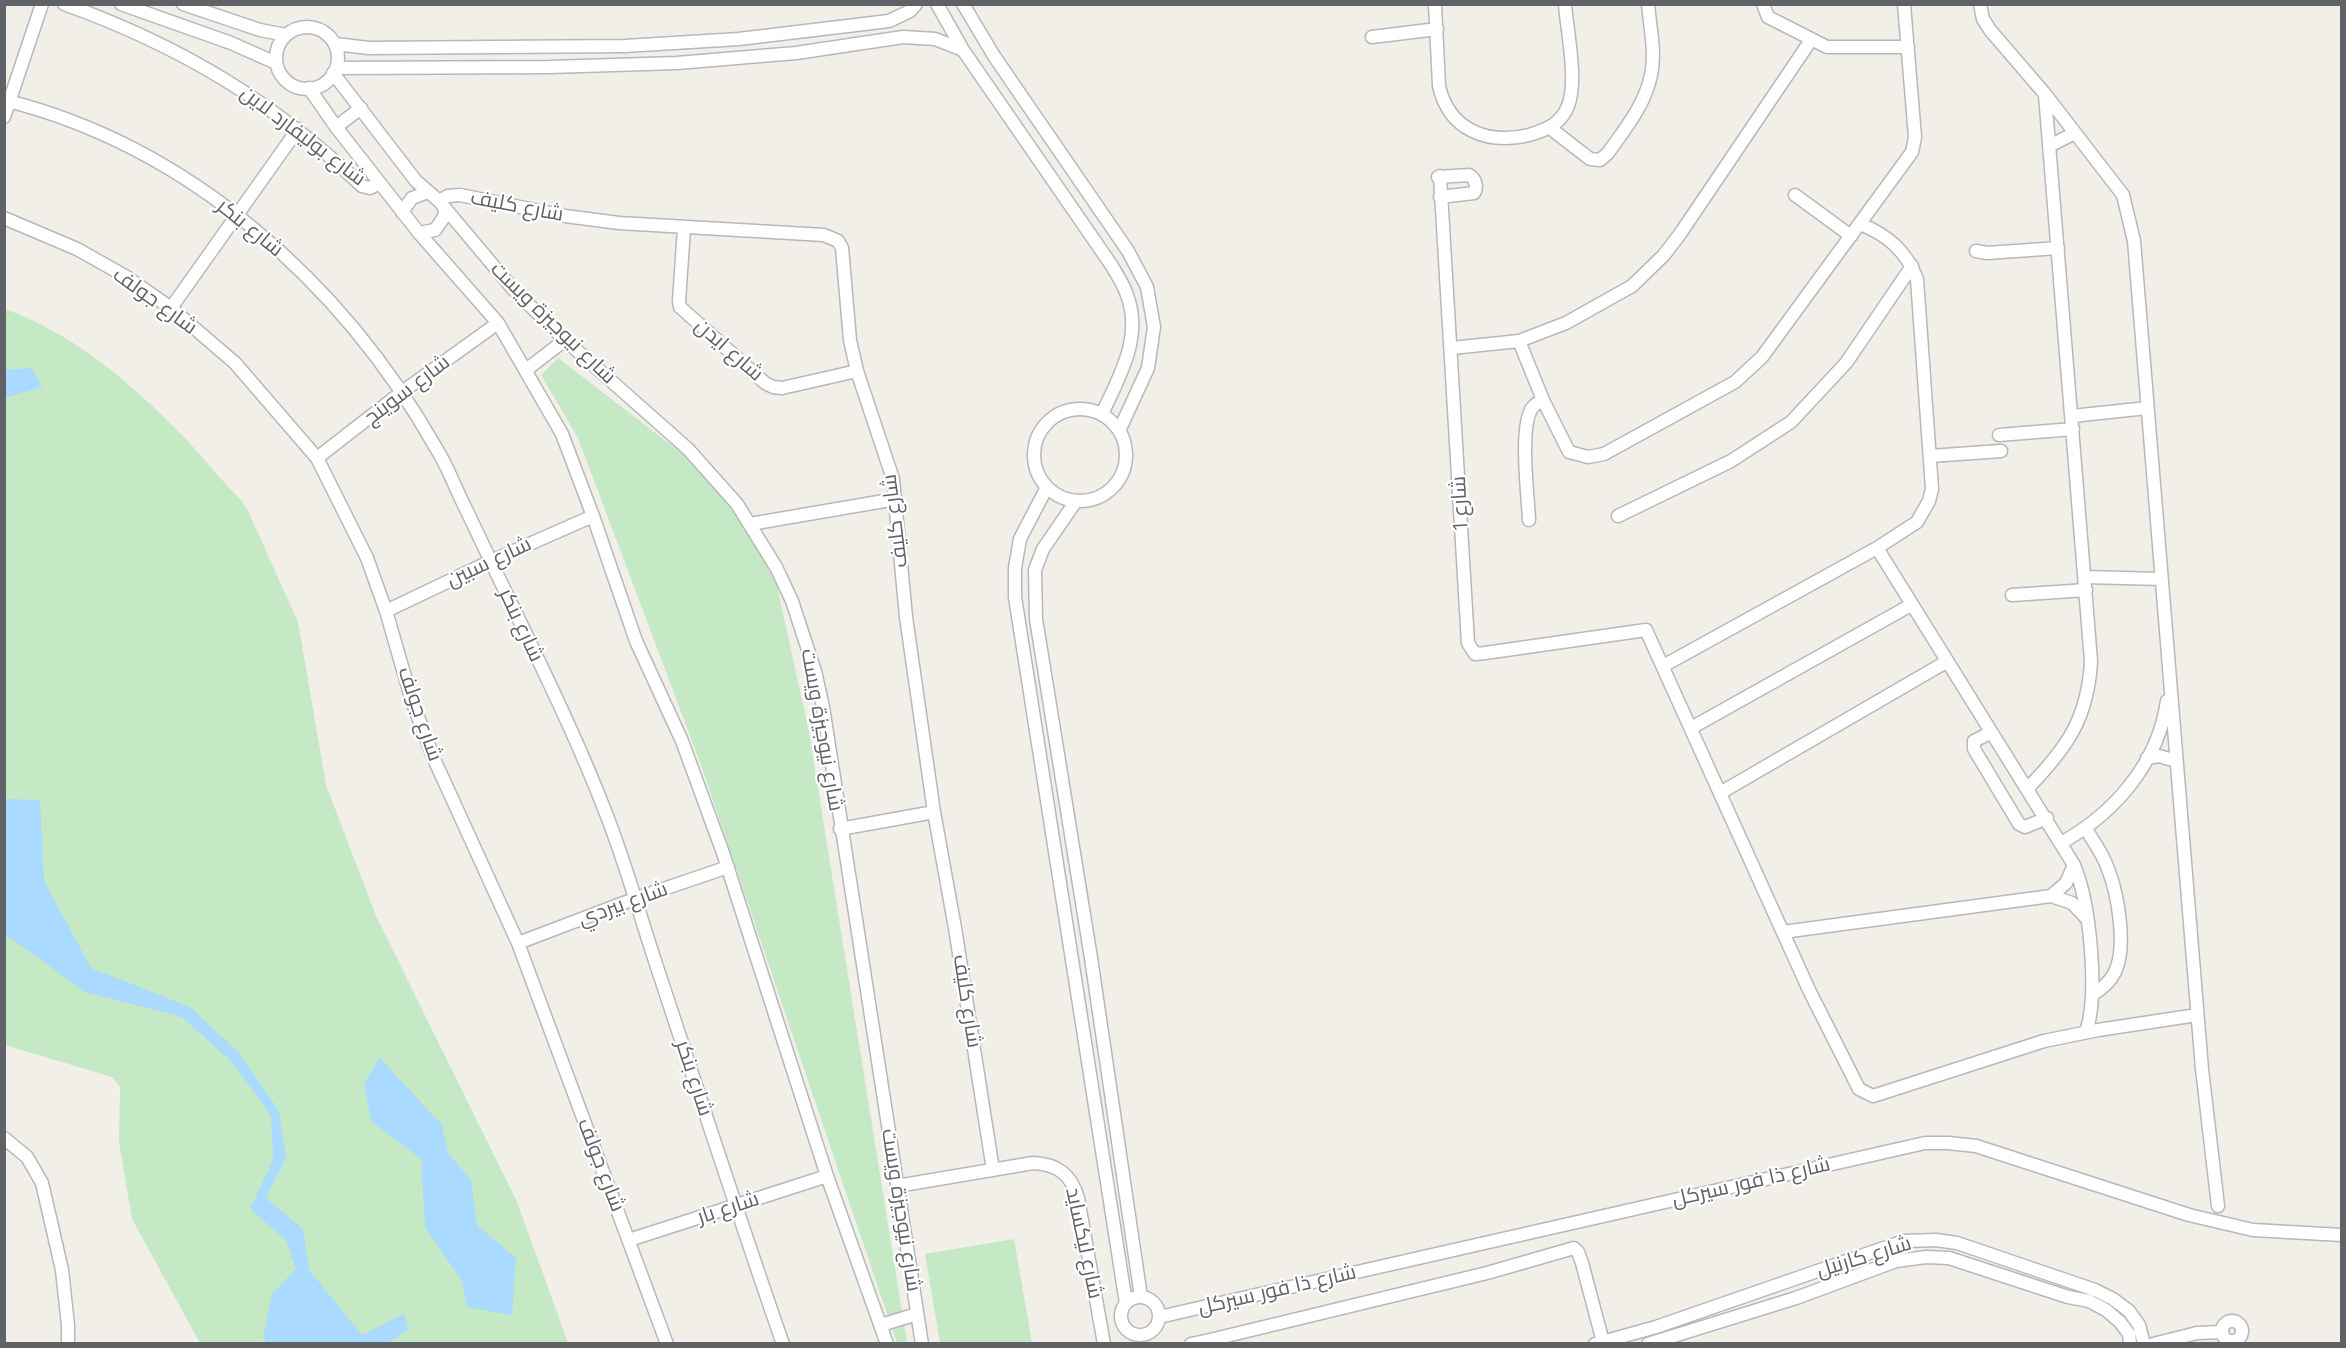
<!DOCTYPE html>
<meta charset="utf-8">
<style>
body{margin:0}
#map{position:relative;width:2346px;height:1348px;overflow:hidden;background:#f1efe8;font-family:Quicksand,sans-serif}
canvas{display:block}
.frame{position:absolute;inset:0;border:6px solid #5f6368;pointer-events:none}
</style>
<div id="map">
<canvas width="2346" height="1348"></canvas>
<div class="frame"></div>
</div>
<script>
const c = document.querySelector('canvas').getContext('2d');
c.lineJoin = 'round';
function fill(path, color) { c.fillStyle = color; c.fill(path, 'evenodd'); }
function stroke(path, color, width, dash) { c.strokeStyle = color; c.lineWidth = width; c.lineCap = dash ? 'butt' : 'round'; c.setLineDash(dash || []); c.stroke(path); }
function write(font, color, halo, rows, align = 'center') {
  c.font = font + ' Quicksand,Cairo,sans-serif'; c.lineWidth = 4.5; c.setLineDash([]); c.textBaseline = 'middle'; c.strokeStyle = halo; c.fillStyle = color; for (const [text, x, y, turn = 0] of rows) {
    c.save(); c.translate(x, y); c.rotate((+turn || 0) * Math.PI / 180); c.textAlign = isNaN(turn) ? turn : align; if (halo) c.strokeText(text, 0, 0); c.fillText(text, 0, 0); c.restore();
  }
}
const green = new Path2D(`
 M5 309C73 333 132 384 182 435 202 456 220 479 241 500L248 511 298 622 326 785 376 916 517 1202 568 1343H200L132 1219 119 1142 120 1087 112 1077 5 1045Z
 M558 358 727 488 777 586 809 732 907 1343H897L701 765 578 438 541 375Z
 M1014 1239 1032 1343H940L925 1254Z`);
const water = new Path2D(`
 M32 368 42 387 5 398V370Z
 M5 799 40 800 44 881 91 968 190 1007 239 1053 279 1111 286 1158 266 1198 303 1229 309 1270 362 1335 404 1314 408 1330 389 1343H267L263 1337 272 1294 296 1269 286 1240 250 1209 273 1160 271 1116 233 1063 182 1017 85 992 5 934Z
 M380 1058 442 1125 448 1153 471 1180 477 1225 516 1258 512 1315 467 1307 462 1281 425 1227 421 1159 371 1121 364 1083Z`);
const minor = new Path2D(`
 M64 4C179 45 274 102 362 186L370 188 380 183
 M121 4 231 43 276 63
 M183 4 260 30 286 35
 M937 4 963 50 1112 266C1117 275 1124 285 1127 295 1143 338 1119 377 1102 414
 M963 4 994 56 1128 251 1147 287 1154 327 1148 368 1119 431
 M1435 4 1439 86C1449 130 1487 145 1529 135 1546 130 1561 124 1568 106 1578 80 1567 32 1565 4
 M1763 4 1768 17 1827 47H1908
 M1980 4 1983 19 1990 30 2045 94 2123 195 2134 241 2202 1069 2218 1206
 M276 58a31 31 0 1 1 62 0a31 31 0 1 1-62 0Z
 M1372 37 1437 29
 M1811 40 1680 234 1664 255 1632 286 1566 323 1519 341 1543 400 1569 452 1588 457 1604 454 1735 382 1762 357 1912 152 1915 137 1904 4
 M335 44 369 48 625 46 739 39 889 21 910 11 916 4
 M336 68 550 67 677 63 796 53 903 37 935 39 963 50
 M333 73 416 181 439 201 513 289 565 340 688 449 737 504 776 567 792 601 815 671 823 707 922 1344
 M309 88 336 127 419 233 498 323 562 434 593 516 636 641 682 741 723 853 827 1176 887 1344
 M4 100C190 146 343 284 436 448 447 465 454 485 463 503 480 538 496 573 513 607 545 674 578 741 605 811 625 861 639 913 656 964 698 1091 739 1218 783 1344
 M4 117 42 4
 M336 127 361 108
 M1550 128 1590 159 1600 160 1608 153C1625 129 1645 105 1651 75 1656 53 1650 27 1648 4
 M2049 146 2075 133
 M1440 176 1468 643 1475 654 1485 653 1646 630 1809 990 1859 1089 1873 1096 2044 1041 2098 1030 2197 1015
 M1438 177 1469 175C1475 178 1478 187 1474 193L1440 197
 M1795 195 1851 236
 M439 201 448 196 460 195 565 216 619 223 824 235 838 241 842 248 850 340 857 371 893 479 906 617 934 812 955 928 993 1170
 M402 212 412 198 428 192
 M4 218 77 249 125 276 171 308 235 363 317 458 367 558 386 611 412 701 434 759 518 943 667 1344
 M684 228 679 301 680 307 765 383 773 387 782 388 857 371
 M419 233 435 230 444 217 445 209
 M1976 251 1987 253 2058 248
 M171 308 298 129
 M1452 348 1519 341
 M526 370 565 340
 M1034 455a46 46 0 1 1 92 0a46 46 0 1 1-92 0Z
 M2072 416 2147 408
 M1999 435 2073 429
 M1930 456 2001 451
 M317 458 402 392 498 323
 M1047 487 1020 539 1015 568V597L1126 1303
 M1076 501 1043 549 1035 570 1036 619 1091 958 1141 1297
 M1618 516 1731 461 1791 422 1846 363 1912 266
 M1529 520C1528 495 1519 428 1532 408 1534 405 1539 402 1543 400
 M750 524 896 499
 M1877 548 2074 865C2090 903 2099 994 2086 1032
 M2085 577 2161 579
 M2012 595 2086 590
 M386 611 491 561 593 516
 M1663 666 1877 548 1917 522 1929 501 1932 489 1917 279C1906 251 1888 235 1860 224
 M1691 728 1911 605
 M1990 733 1974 741V749L2019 824 2025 827 2047 818
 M2147 758 2159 756 2176 761
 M2027 789C2066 749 2088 719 2091 661L2045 95
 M1720 793 1946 662
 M2085 828C2094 842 2103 854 2108 869 2118 894 2127 947 2115 972 2110 982 2102 989 2092 995
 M840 829 934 812
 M2061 843C2115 813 2158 763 2167 701
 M2051 896 2066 883 2074 865
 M1783 932 2051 896 2072 903 2086 918
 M518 943 634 899 728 867
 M4 1138 27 1157 42 1183 62 1270 68 1325V1344
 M897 1186 1033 1163C1057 1164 1071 1174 1078 1198L1104 1344
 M629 1240 827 1176
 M1121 1316a19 19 0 1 1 38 0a19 19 0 1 1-38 0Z
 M1159 1317 1925 1143H1948L1976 1146 2189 1215 2253 1230 2342 1235
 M2222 1331a10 10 0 1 1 20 0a10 10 0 1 1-20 0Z
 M881 1325 917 1314
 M1210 1340 1487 1273 1574 1248 1578 1252 1582 1263 1603 1342
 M1191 1344 1210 1340 1207 1344
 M1595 1344 1656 1327 1904 1241 1936 1240 1957 1243 2095 1290 2113 1299 2129 1311 2139 1325 2144 1344
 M1648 1344 1796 1298 1896 1261 1926 1257 1949 1258 2068 1297 2089 1301 2106 1310 2120 1322 2129 1334 2130 1344
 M2153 1344 2197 1333 2222 1332`);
const streetNames = [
 ["شارع بوليفارد لاين",303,136,37],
 ["شارع كليف",517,206,11],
 ["شارع بنكر",250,228,39],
 ["شارع جولف",155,301,36],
 ["شارع نيوجيزة ويست",553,323,44],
 ["شارع ايدن",729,350,41],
 ["شارع سوينج",407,390,-37],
 ["شارع 1",1460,503,-93],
 ["شارع كليف",895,521,-97],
 ["شارع سبين",489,562,-25],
 ["شارع بنكر",521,625,65],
 ["شارع جولف",420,714,71],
 ["شارع نيوجيزة ويست",822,730,80],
 ["شارع بيردي",623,904,-20],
 ["شارع كليف",967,1001,81],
 ["شارع بنكر",694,1078,72],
 ["شارع جولف",601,1165,69],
 ["شارع ذا فور سيركل",1751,1182,-13],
 ["شارع بار",728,1208,-18],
 ["شارع نيوجيزة ويست",901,1210,81],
 ["شارع ليكسايد",1084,1243,78],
 ["شارع كارنيل",1864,1257,-17],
 ["شارع ذا فور سيركل",1277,1290,-13]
];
fill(green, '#c5e8c5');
fill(water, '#aadaff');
stroke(minor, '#b5b8bc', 15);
stroke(minor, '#fff', 12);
write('21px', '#5f6368', '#fff', streetNames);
</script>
